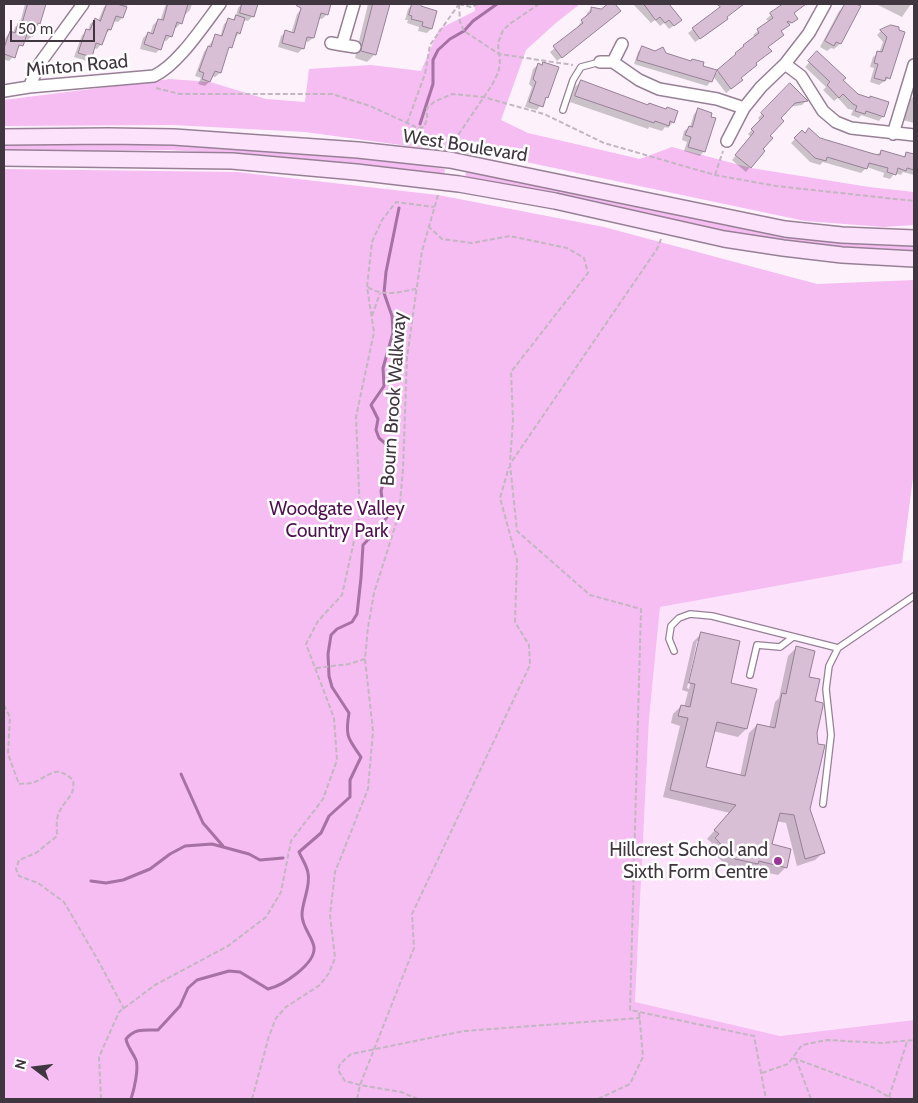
<!DOCTYPE html>
<style>
body{margin:0}
#map{position:relative;width:918px;height:1103px;overflow:hidden;background:#fdf2fc;font-family:Cabin,sans-serif}
canvas{display:block}
.frame{position:absolute;inset:0;border:5px solid #403640;pointer-events:none}
.north{position:absolute;left:10px;top:1043px;width:50px;height:50px;-webkit-text-stroke:4px #fff;paint-order:stroke;rotate:285deg;font-size:14px;font-weight:700;line-height:20px;text-align:center;color:#403640}
.north::after{content:'';display:block;margin:auto;width:18px;height:22px;background:#403640;clip-path:polygon(50% 0,100% 100%,50% 72%,0 100%)}
.scale{position:absolute;left:10px;top:20px;width:85px;height:22px;box-sizing:border-box;border:2px solid #403640;border-top:0;padding-left:6px;font-size:15px;line-height:18px;white-space:nowrap;color:#403640;-webkit-text-stroke:4px #fff;paint-order:stroke}
</style>
<div id="map">
<canvas width="918" height="1103"></canvas>
<div class="frame"></div>
<div class="north">N</div>
<div class="scale">50 m</div>
</div>
<script>
const c = document.querySelector('canvas').getContext('2d');
c.lineJoin = 'round';
function fill(path, color) { c.fillStyle = color; c.fill(path, 'evenodd'); }
function stroke(path, color, width, dash) { c.strokeStyle = color; c.lineWidth = width; c.lineCap = dash ? 'butt' : 'round'; c.setLineDash(dash || []); c.stroke(path); }
function write(font, color, halo, rows, align = 'center') {
  c.font = font + ' Cabin,sans-serif'; c.lineWidth = 5; c.setLineDash([]); c.textBaseline = 'middle'; c.strokeStyle = halo; c.fillStyle = color; for (const [text, x, y, turn = 0] of rows) {
    c.save(); c.translate(x, y); c.rotate((+turn || 0) * Math.PI / 180); c.textAlign = isNaN(turn) ? turn : align; if (halo) c.strokeText(text, 0, 0); c.fillText(text, 0, 0); c.restore();
  }
}
const built = new Path2D(`
 M914 559V1020L780 1036 635 1003 649 719 660 607Z`);
const green = new Path2D(`
 M474 4H580L557 22 526 50 501 120 528 133 640 159 672 147 751 168 869 187 914 192V225L884 227 805 221 526 162 305 132 173 125 4 126V100L170 79 210 82 266 99 305 102 309 69 371 65 421 71 439 29 475 11Z
 M118 143C227 147 336 151 445 169L444 177 248 155 169 150 4 152V144Z
 M4 169 237 172 438 195 604 227 817 284 914 280V470L902 563 660 607 649 719 635 1002 780 1036 914 1020V1099H4Z
 M466 172 583 193 914 243V251L777 243 465 179Z`);
const shadow = new Path2D(`
 M25 4H45L32 36 28 40 24 39 13 57 9 61 5 60 4 66V42L6 37 10 32 13 33 15 27 20 23Z
 M107 4H128L122 18 118 22 113 21 110 30 104 35 101 44 97 49 94 48 91 56 87 61 74 57 82 35 88 31 90 24 95 20 98 21 104 7Z
 M166 4H192L190 10 185 15 183 14 181 23 176 28 174 27 171 36 166 41 163 40 160 49 156 53 140 49 143 38 148 33 150 34 153 25 158 20 160 21Z
 M242 4H256L253 16 248 21 243 20 239 33 226 51 220 73 215 77 211 76 209 82 205 86 198 84 201 78 195 76 204 52 216 36 220 37 224 24 229 20 232 21 236 16 238 8Z
 M307 4H330L327 14 322 19 318 18 313 38 308 42 305 41 303 48 298 53 278 47 281 36 286 32 291 34 297 14 302 9 305 10Z
 M368 4H388L374 55 367 62 355 58Z
 M610 4H614L619 11 557 61 550 52 579 28 578 26 586 17 587 13 591 9 601 11Z
 M633 4H662L676 24 669 29 664 23 660 26 655 20 651 23Z
 M724 4H741L726 17 723 23 695 42 688 33 716 12Z
 M782 4H805L793 14 796 19 780 32 755 64 740 78 737 84 726 93 713 76 711 81 707 86 634 64 638 52 642 48 665 54 701 67 713 76 732 59 744 45 755 37 753 35 769 22 766 19 784 5Z
 M849 4H861L840 44 834 49 831 48 827 51 820 47 839 11 845 5 848 6Z
 M876 4H911L902 17Z
 M412 5 431 29 427 33 418 31 419 27 407 23 408 20H405L408 9Z
 M891 26 889 78 879 85 870 82 874 68 870 67 873 57 879 53 883 42 877 35 881 31Z
 M818 53 842 80 883 116 879 121 861 115 859 118 851 115 853 110 848 109 838 98 834 101 823 90 826 87 805 67Z
 M543 63 547 97 537 110 525 107 532 87 529 84 533 69 538 65 541 66Z
 M581 81 648 106 673 122 668 128 665 127 662 131 649 127 648 129 570 102 575 87Z
 M790 85 806 101 802 105 789 107 779 118 750 167 746 172 732 160 751 137 748 134 760 121 758 118Z
 M913 97H914V123L903 120 909 101Z
 M698 110 704 151 700 156 684 151 687 142 682 140 684 131 690 127 694 114Z
 M802 132 819 140 877 155 881 151 903 157 907 153 914 155V175L903 172 901 175 895 173 890 179 883 177 884 173 867 167 861 173 823 162 820 165 810 162 791 143Z
 M701 634 729 684 746 729 738 737 713 731 704 768 740 776 749 733 757 725 769 728 775 702 779 698 788 656 796 648 808 678 814 702 816 733 809 809 823 853 815 860 797 866 786 823 776 821 771 845 786 867 778 875 751 869 749 871 727 867 708 846 712 843 707 839 730 813 663 797 680 726 671 723 673 714 681 706 684 707 688 692 682 690 693 642ZM697 641H700L689 689 687 688Z`);
const stream = new Path2D(`
 M420 124 433 84V60L438 50 450 39 464 31 473 21 497 4
 M181 774 203 823 223 846
 M91 881 106 883 123 880 150 869 170 854 185 846 212 844 249 854 260 860 283 858
 M131 1099C134 1090 139 1069 136 1060 133 1053 127 1046 126 1039 135 1028 145 1030 158 1030L180 1006 188 988 197 980 229 971 240 972 268 989C282 986 316 964 314 947 312 936 302 927 302 915 302 901 311 887 308 873 307 866 302 859 299 852L321 833 329 816 350 797V780L361 757C348 738 345 737 349 713L332 687 329 676 328 654 331 635 337 629 352 622 357 614 361 578 363 545 380 527 387 517 383 505 381 491 391 457 387 445 379 438 376 430 378 419 371 405 384 386 383 368 393 333 392 316 384 293 386 272 399 208`);
const building = new Path2D(`
 M28 4H46L40 24 38 23 33 36 27 34 23 46 19 45 15 58 4 54V48L10 31 15 33 19 21 22 22Z
 M107 4H117L127 7 123 18 116 16 111 30 108 29 102 45 96 43 92 57 78 53 86 29 90 30 95 18 100 21Z
 M168 4H188L182 24 177 22 172 37 166 35 161 50 144 44 148 32 153 34 158 19 163 20Z
 M242 4H258L254 17 240 13Z
 M297 4H331L328 15 321 13 314 38 307 37 304 49 282 43 285 30 294 33 301 8 297 6Z
 M373 4H390L376 55 361 51Z
 M412 4H421V6L437 11 432 29 422 26 423 22 411 19 412 16 409 15Z
 M608 4H615L621 11 562 58 553 46 583 23 581 20 591 12V7L601 9Z
 M644 4H669L682 20 674 26 669 20 665 23 660 17 656 20Z
 M717 4H744L727 17 728 19 700 39 692 28 720 7Z
 M783 4H806L794 13 798 19 792 23 788 21 787 22 790 25 781 31 784 35 768 47 772 51 756 63 757 65 741 78 743 80 731 89 717 70 736 54 735 53 744 46 743 45 759 33 757 29 773 18 770 13Z
 M845 4H856L861 6 841 44 836 42 834 46 825 41Z
 M236 15 245 18 240 34 237 32 232 48 229 47 221 73 215 71 210 82 202 79 204 73 199 71 208 46 211 47 215 34 222 36 228 18 234 20Z
 M891 25 899 27V30L905 32 890 79 886 77 885 81 874 78 878 64 874 63 877 51 882 52 887 37 880 30Z
 M642 46 655 51 663 47 666 53 691 61 692 59 704 62 703 66 717 70 712 82 637 60Z
 M817 51 846 78 843 80 858 94 870 98V96L889 102 884 117 866 111 865 114 855 111 857 106 853 104 843 94 839 98 827 85 830 82 808 61Z
 M543 62 559 67 548 98 546 97 543 107 529 102 536 82 533 79 538 63 542 65Z
 M581 80 648 105 649 103 666 109 667 107 678 111 674 123 670 121 669 126 655 121 654 123 575 96Z
 M790 83 808 101 795 103 781 118 784 121 770 136 773 138 763 149 765 151 751 168 735 155 754 132 751 129 764 116 761 113Z
 M698 108 712 113 711 117 716 118 705 152 688 147 691 137 685 135 689 126 692 127Z
 M809 128 820 138 874 154 880 155 881 150 905 157 906 152 914 154V170L907 168 906 171 898 168 896 175 887 172 888 168 869 163 867 169 827 157 826 161 815 158 794 138 802 130 805 133Z
 M701 632 740 641 731 683 757 689 747 729 717 722 706 767 745 776 757 724 775 728 782 693 786 694 796 646 815 651 809 677 820 679 815 701 823 703V706L817 733 818 744 825 745 810 809 825 853 805 859 794 815 780 813 772 844 791 849 787 868 759 861 758 864 735 859 715 838 719 834 714 830 736 805 670 790 688 718 678 716 681 705 690 707 695 684 689 683Z`);
const path = new Path2D(`
 M459 4 460 22 464 31 499 54 573 65
 M459 4 471 7 478 4
 M156 88 180 94H332L370 106 418 128 424 127 427 119V108L434 102 452 94 483 97 544 114 604 143 715 175 776 186 914 201
 M407 123 425 74 430 45 459 4
 M452 148 454 141 492 85 498 73 500 64 498 43 503 30 511 23 539 4
 M715 175 723 151
 M428 226 442 239 472 243 510 236 567 248 584 258 588 273 511 372 513 420 510 462
 M661 239 657 249 510 464 517 531 590 595 641 609 630 1010 754 1036 766 1099
 M368 287C382 297 400 292 416 289
 M372 316 380 293
 M316 668 349 664 365 659
 M4 705 10 717 8 754 19 784C23 783 28 784 32 783 50 777 54 763 73 780 76 797 63 800 58 815 56 821 57 829 57 836L36 853 19 860 16 869 19 876 38 883 64 902 99 962 124 1009
 M793 1058 872 1087 892 1099
 M796 1059 811 1099
 M762 1073 788 1064 802 1045 827 1040 882 1043 914 1040
 M889 1097 907 1042
 M101 1099 99 1057 119 1012 155 985 228 946 266 917 281 892 291 841 323 799 337 760 334 718 306 644 318 621 342 595 360 514 356 417 374 332 367 287 372 242 382 220 396 202 434 207
 M252 1099 269 1036 276 1018 286 1007 320 985 329 973 335 958 330 915 335 872 368 789 373 731 365 659 368 627 374 593 399 514 403 469 407 357 422 251 438 195
 M357 1099 360 1085 414 948 412 914 530 665 529 645 515 622 517 560 500 498 509 467
 M418 1099 401 1092 360 1085 345 1081 338 1070 340 1064 351 1054 464 1031 640 1018
 M598 1099 630 1084 643 1057 639 1012
 M913 1099 914 1096`);
const service = new Path2D(`
 M563 110 573 80 581 67 600 62
 M674 651 669 639 671 626 679 618 690 614 712 616 838 648
 M750 675 757 645 780 647 793 637
 M823 804 831 735 826 689 829 666 838 648 914 596`);
const minor = new Path2D(`
 M331 43 342 45 354 4
 M622 44 613 62 639 80 659 89 717 99 744 108
 M342 45 355 47
 M600 62H613
 M785 64 801 76 823 111 836 122 851 128 914 135
 M29 87 40 63 83 4
 M4 91 29 87 154 76C178 65 203 26 220 4
 M893 134 914 65
 M727 141 744 108 761 87 785 64 809 33 825 4`);
const secondary = new Path2D(`
 M4 137 109 136 174 137 358 150 450 160 785 229 842 235 914 238
 M4 158 232 161 356 172 459 184 555 201 724 239 783 248 842 255 914 259`);
const markers = [
 [778,861,5,"#9a359a"]
];
const streetNames = [
 ["Minton Road",77,66,-5],
 ["West Boulevard",465,146,9],
 ["Bourn Brook Walkway",394,399,-86]
];
const parkNames = [
 ["Woodgate Valley",337,509],
 ["Country Park",337,531]
];
const poiNames = [
 ["Hillcrest School and",768,850],
 ["Sixth Form Centre",768,872]
];
fill(built, '#fce2fa');
fill(green, '#f5bdf2');
fill(shadow, '#0003');
stroke(stream, '#a671a3', 3);
fill(building, '#d8bfd6');
stroke(building, '#978096', 1);
stroke(service, '#978096', 8);
stroke(minor, '#978096', 14);
stroke(secondary, '#978096', 18);
stroke(path, '#c2b7c1', 2, [5, 2.5]);
stroke(service, '#fff', 5.5);
stroke(minor, '#fff', 11);
stroke(secondary, '#fde2fc', 15);
for (const [x, y, r, color] of markers) { const dot = new Path2D(); dot.arc(x, y, r, 0, 2 * Math.PI); c.fillStyle = color; c.fill(dot); stroke(dot, '#fff', 2); }
write('19px', '#403640', '#fff', streetNames);
write('19px', '#4f1050', '#fff', parkNames);
write('19px', '#403640', '#fff', poiNames, 'right');
</script>
